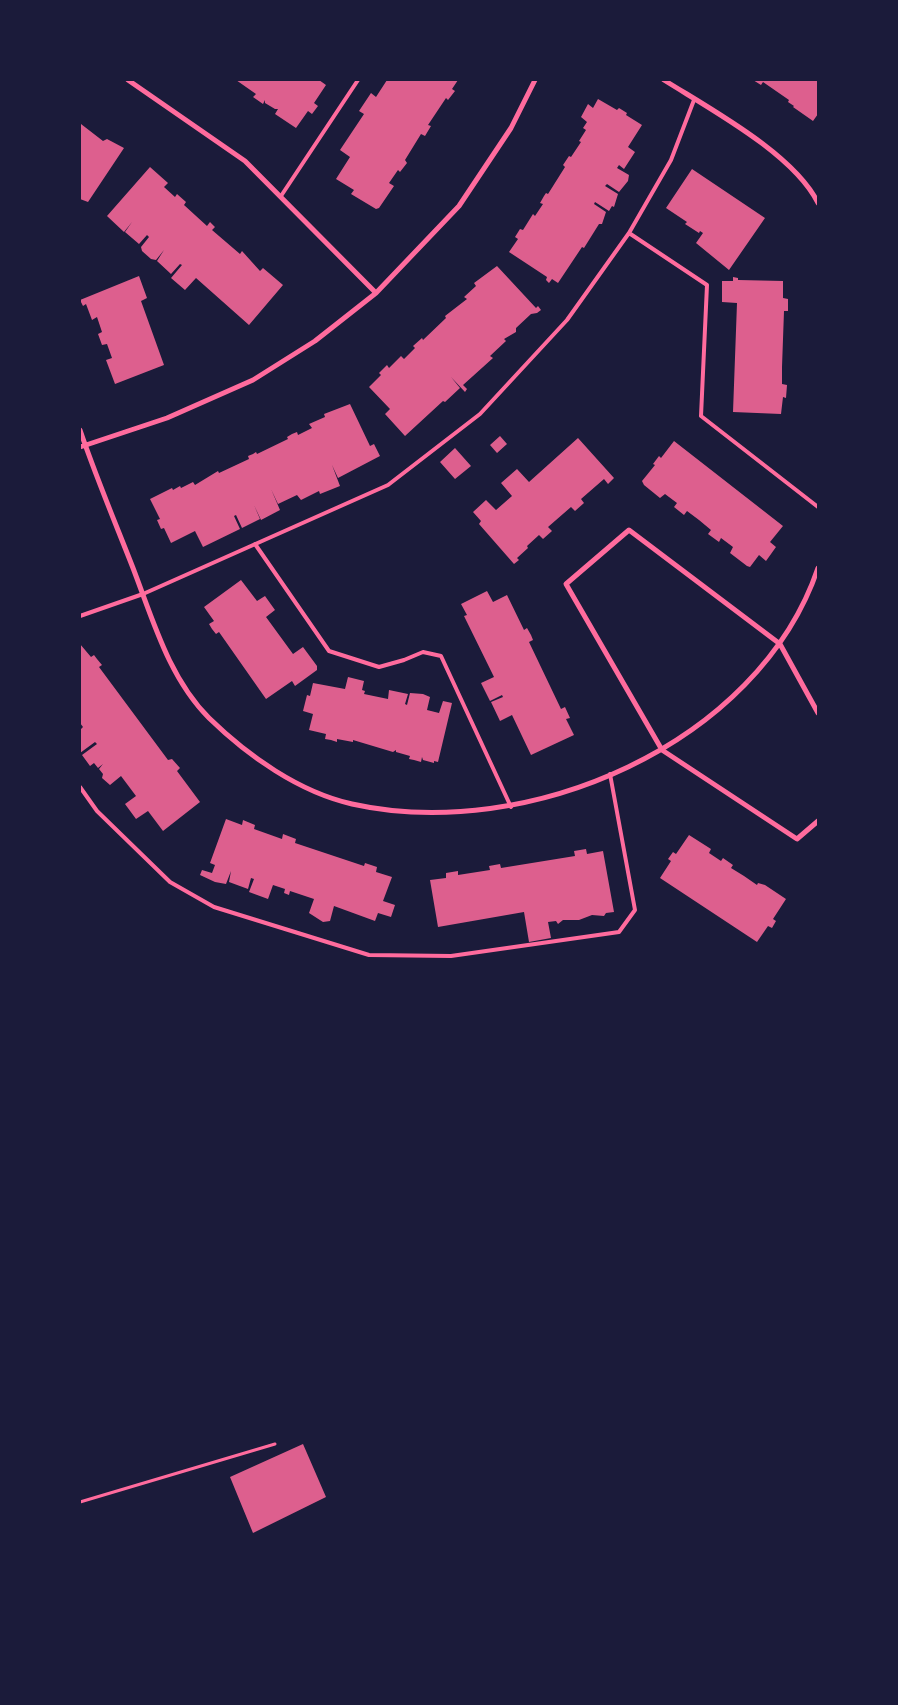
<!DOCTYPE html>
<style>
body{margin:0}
#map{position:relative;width:898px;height:1705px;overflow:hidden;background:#1b1b3a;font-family:"Space Grotesk",sans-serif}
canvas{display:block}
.frame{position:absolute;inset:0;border:81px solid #1b1b3a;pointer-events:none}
</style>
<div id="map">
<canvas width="898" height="1705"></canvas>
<div class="frame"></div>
</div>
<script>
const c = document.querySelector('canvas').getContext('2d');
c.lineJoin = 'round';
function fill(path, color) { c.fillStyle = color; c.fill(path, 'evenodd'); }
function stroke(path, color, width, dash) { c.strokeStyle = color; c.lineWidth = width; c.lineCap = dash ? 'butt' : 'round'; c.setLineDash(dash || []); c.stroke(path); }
const building = new Path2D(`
 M236 80H319L326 85 314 103 318 106 312 114 308 111 296 128 275 114 278 109H275L265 103V100L263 104 253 97 256 94Z
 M387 80H458L452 89 455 91 448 100 446 98 428 125 431 126 425 136 421 134 405 160 407 163 400 172 398 170 389 183 394 186 379 208 376 209 351 194 354 190 336 179 350 157 340 150 364 114 359 111 371 93 376 97Z
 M753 80H818V114L813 121 793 107 794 106 788 102 789 100 763 82 761 85Z
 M598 99 617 110 619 108 627 113 626 115 642 125 628 147 635 152 624 169 619 165 617 168 629 175 628 181 619 192 607 184 605 186 618 194 614 207 612 206 609 211 595 202 594 204 606 212 602 224H599L584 248 582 247 558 283 552 279 549 283 546 280 547 277 509 252 518 239 515 237 520 229 523 230 533 214 535 216 543 204 540 203 544 196 546 193 548 194 565 167 563 165 569 156 571 157 581 142 579 141 586 130 583 128 587 122 581 117 588 104 593 108Z
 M81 124 103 141 107 139 124 148 88 202 80 199Z
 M150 167 168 183 164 187 175 197 177 194 186 202 184 205 207 226 210 222 215 227 212 230 240 254 242 251 260 271 263 268 283 285 249 325 196 278 185 290 171 278 182 265 180 264 171 274 157 261 164 250 156 260 151 259 142 251 141 247 149 237 147 235 139 244 125 232 132 222 124 232 107 216Z
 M692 169 765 218 729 270 696 243 703 233 700 231 699 233 685 224 687 222 666 208Z
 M497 266 536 308 538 306 541 310 537 313 531 314 516 328V332L504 339 506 341 490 356 493 358 463 385 467 389 465 392 451 377 460 388 445 402 443 401 405 436 385 414 390 409 369 387 381 375 379 373 387 365 389 368 401 356 404 359 415 348 413 346 422 338 423 340 446 318 445 316 467 299 464 297 476 286 474 283Z
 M139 276 147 298 141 301 164 365 115 384 106 360 112 358 107 344 102 345 98 334 102 332 97 317 92 320 86 304 83 306 80 300Z
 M733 277 738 278V280L783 281V298L788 299V311H784L782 367V384L787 385 786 398 783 397 781 414 733 412 737 303 722 302V281H733Z
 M350 404 370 446 374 444 380 456 338 478 332 465 340 486 320 494 319 491 301 500 297 495 278 504 271 489 280 510 261 520 254 505 260 519 242 528 236 515 234 516 240 529 203 547 195 531 171 543 164 528 161 529 157 520 160 519 150 499 172 488 173 490 180 486 181 488 193 482 195 485 218 471 219 473 249 459 248 456 253 454 256 452 257 454 288 439 287 437 292 434 297 432 298 435 312 428 309 424 325 417 324 414Z
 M500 436 507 444 497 453 490 445Z
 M578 438 614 478 608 484 604 479 581 499 584 503 575 511 571 507 548 527 552 531 543 539 539 535 527 546 528 548 517 558 519 560 514 564 479 524 481 521 473 512 486 500 496 510 512 496 501 483 517 469 529 482Z
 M674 441 783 526 770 542 776 547 766 561 759 555 750 567 747 566 730 553 733 547 721 538 719 542 708 534 711 530 699 520 687 511 684 515 674 507 677 503 665 494 660 498 644 485 642 481 655 465 653 464 659 456 661 458Z
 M455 448 471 466 455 479 440 462Z
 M241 580 257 601 265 596 275 610 266 617 293 654 303 647 317 666V670L295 686 292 681 266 699 219 632 216 634 212 629 209 624 214 621 204 607Z
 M487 591 493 602 507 595 524 630 527 628 531 635 533 640 529 642 561 709 565 707 570 718 566 719 574 735 531 755 512 715 500 721 491 702 503 697 502 695 490 701 481 683 494 677 464 616 467 615 461 604Z
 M80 644 91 657 94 655 97 659 102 665 99 667 168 760 172 759 180 768 177 771 200 802 163 831 148 811 136 819 125 804 136 796 121 776 110 785 102 778 103 774 99 769 103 764 98 768 94 763 90 766 82 755 97 744 95 742 80 753V730L83 727 80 723Z
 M348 677 364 681 362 690 365 691 364 694 388 699 389 690 408 694 405 704 407 705 410 693 423 694 430 697 427 710 439 713 443 701 452 703 438 762 434 761V763L423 760 422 757 421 762 414 760 409 759 410 756 396 752V750L393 752 353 740V742L337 739V742L331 740 325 739 326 734 309 730 313 714 303 711 307 695 310 696 313 683 345 689Z
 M226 819 242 825 243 820 255 825 254 829 282 839 283 834 296 839 295 843 364 866 365 863 377 867 376 872 392 877 383 901 395 905 391 917 378 913 375 921 334 906 330 921 323 922 309 913 314 899 290 891 289 895 284 893 285 889 273 885 268 899 249 892 254 879 251 878 248 889 229 882 231 871 226 884 215 882 200 875 202 870 212 873 215 865 210 863Z
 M689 835 711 849 709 853 721 861 723 858 733 865 731 868 744 876 757 885 758 883 765 885 786 899 773 919 776 921 772 928 768 926 757 942 660 878 671 861 668 859 673 852 676 854Z
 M586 849 587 854 603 851 614 912 606 913 604 916 592 915 579 920H563L558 924 556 921 548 922 551 938 529 942 524 912 438 927 430 880 446 878V873L458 871V875L490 870 489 866 500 864 501 868 575 856 574 851Z
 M303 1444 326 1497 253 1533 230 1477Z`);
const path = new Path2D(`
 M80 1502 275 1444`);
const service = new Path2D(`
 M694 100 671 160 629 233 707 285 701 416 818 507
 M281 196 358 80
 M255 544 329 651 379 667 404 660 423 652 441 656 511 807
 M80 616 143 594 388 485 480 414 567 320 629 233
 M80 787 97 811 170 882 214 907 369 955 451 956 619 932 635 910 610 774`);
const minor = new Path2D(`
 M128 80 245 161 376 293
 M664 80C710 109 794 154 818 203
 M80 430C96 477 115 522 133 568 153 620 169 678 209 718 248 756 299 792 352 804 527 843 758 745 818 568
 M80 447 167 418 253 380 315 341 376 293 459 206 511 128 535 80
 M818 713 780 644 629 530 566 584 662 750 797 839 818 821`);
fill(building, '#dd5f8e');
stroke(path, '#ff6b9d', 3);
stroke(service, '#ff6b9d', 4);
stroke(minor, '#ff6b9d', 5);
</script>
